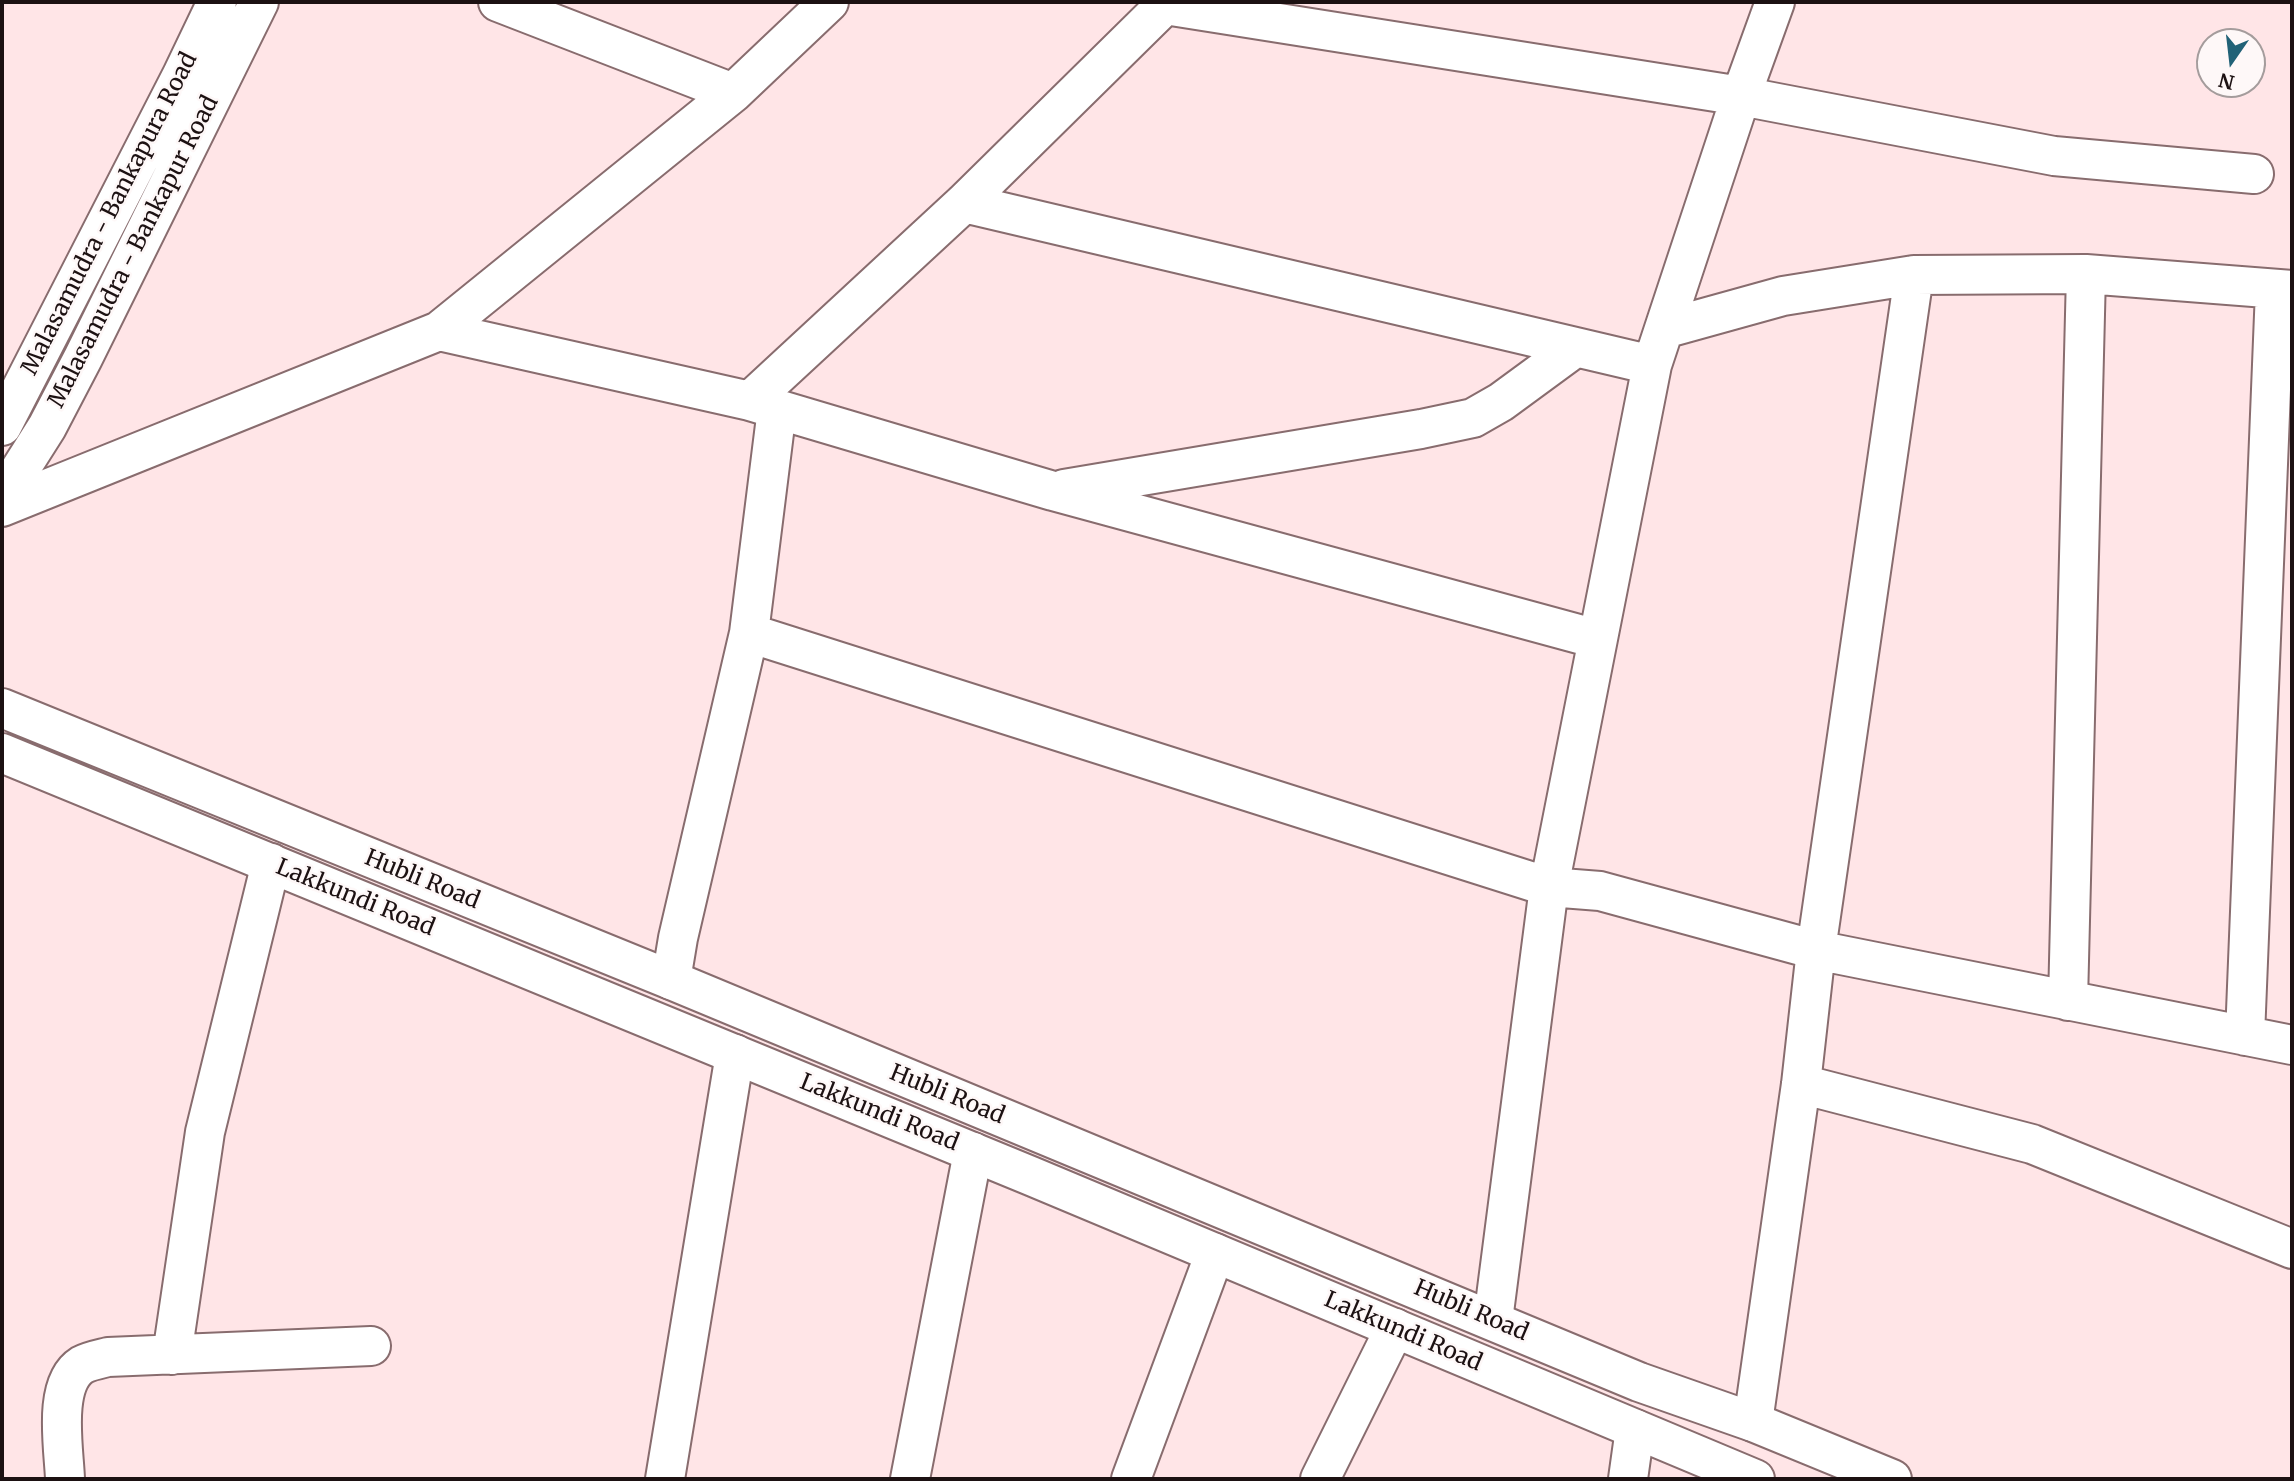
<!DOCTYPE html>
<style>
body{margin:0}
#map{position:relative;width:2294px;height:1481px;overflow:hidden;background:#ffe5e7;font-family:Merriweather,serif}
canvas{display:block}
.frame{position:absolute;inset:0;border:4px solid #1c1112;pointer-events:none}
.north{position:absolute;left:2196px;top:28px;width:70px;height:70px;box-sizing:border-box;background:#fef8f8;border:2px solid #a49c9c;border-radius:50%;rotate:194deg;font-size:19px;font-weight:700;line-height:28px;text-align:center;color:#1c1112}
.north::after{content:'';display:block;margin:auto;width:24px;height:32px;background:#216277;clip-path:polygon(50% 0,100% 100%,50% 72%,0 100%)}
</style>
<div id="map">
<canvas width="2294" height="1481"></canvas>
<div class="frame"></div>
<div class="north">N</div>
</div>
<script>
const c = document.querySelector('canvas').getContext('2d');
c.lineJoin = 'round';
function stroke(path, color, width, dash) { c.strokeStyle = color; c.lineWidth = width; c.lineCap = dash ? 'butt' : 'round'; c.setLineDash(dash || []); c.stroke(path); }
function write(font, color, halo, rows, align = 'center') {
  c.font = font + ' Merriweather,serif'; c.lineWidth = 5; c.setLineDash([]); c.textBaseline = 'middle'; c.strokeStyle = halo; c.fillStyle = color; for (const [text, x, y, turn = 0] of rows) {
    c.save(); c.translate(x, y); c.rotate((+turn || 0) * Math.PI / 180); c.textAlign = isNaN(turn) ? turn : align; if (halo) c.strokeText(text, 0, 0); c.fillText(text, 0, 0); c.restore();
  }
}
const street = new Path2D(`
 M498 2 733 93
 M1159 2 1165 5 1741 96 2054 156 2254 174
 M964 203 1652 365
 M1664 329 1783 296 1914 275 2086 274 2292 290
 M439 331 750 401 1053 491 1597 639
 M750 401 964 203 1165 5
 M1064 489 1421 429 1473 418 1501 402 1576 347
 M2 507 439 331 733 93 829 2
 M749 633 1549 887 1600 891 1816 950 2292 1045
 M671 980 678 938 749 633 777 409
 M2068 1001 2086 274
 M2245 1036 2275 290
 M1801 1084 2032 1144 2292 1249
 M1493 1320 1549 887 1652 365 1741 96 1775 2
 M172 1355 205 1132 271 863
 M1753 1422 1801 1084 1816 950 1914 275
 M65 1479C64 1449 52 1384 82 1365 89 1361 100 1359 108 1357L371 1346
 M665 1479 735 1054
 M910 1479 973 1152
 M1131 1479 1215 1253
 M1320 1479 1395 1328`);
const secondary = new Path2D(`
 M2 426 182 75 217 2
 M2 498 47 427 83 358 259 2
 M1628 1479 1635 1429`);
const primary = new Path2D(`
 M2 708 671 980 1639 1382 1753 1422 1892 1479
 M2 753 1031 1176 1755 1479`);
const streetNames = [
 ["Malasamudra - Bankapura Road",110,214,-63],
 ["Malasamudra - Bankapur Road",134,252,-63],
 ["Hubli Road",422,880,22],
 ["Lakkundi Road",355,898,22],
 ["Hubli Road",947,1095,22],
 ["Lakkundi Road",879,1113,22],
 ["Hubli Road",1471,1311,23],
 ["Lakkundi Road",1403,1332,23]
];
stroke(street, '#886c6e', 42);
stroke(secondary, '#886c6e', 42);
stroke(primary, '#886c6e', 42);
stroke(street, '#fff', 38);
stroke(secondary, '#fff', 38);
stroke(primary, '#fff', 38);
write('23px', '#1c1112', '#fef8f8', streetNames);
</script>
